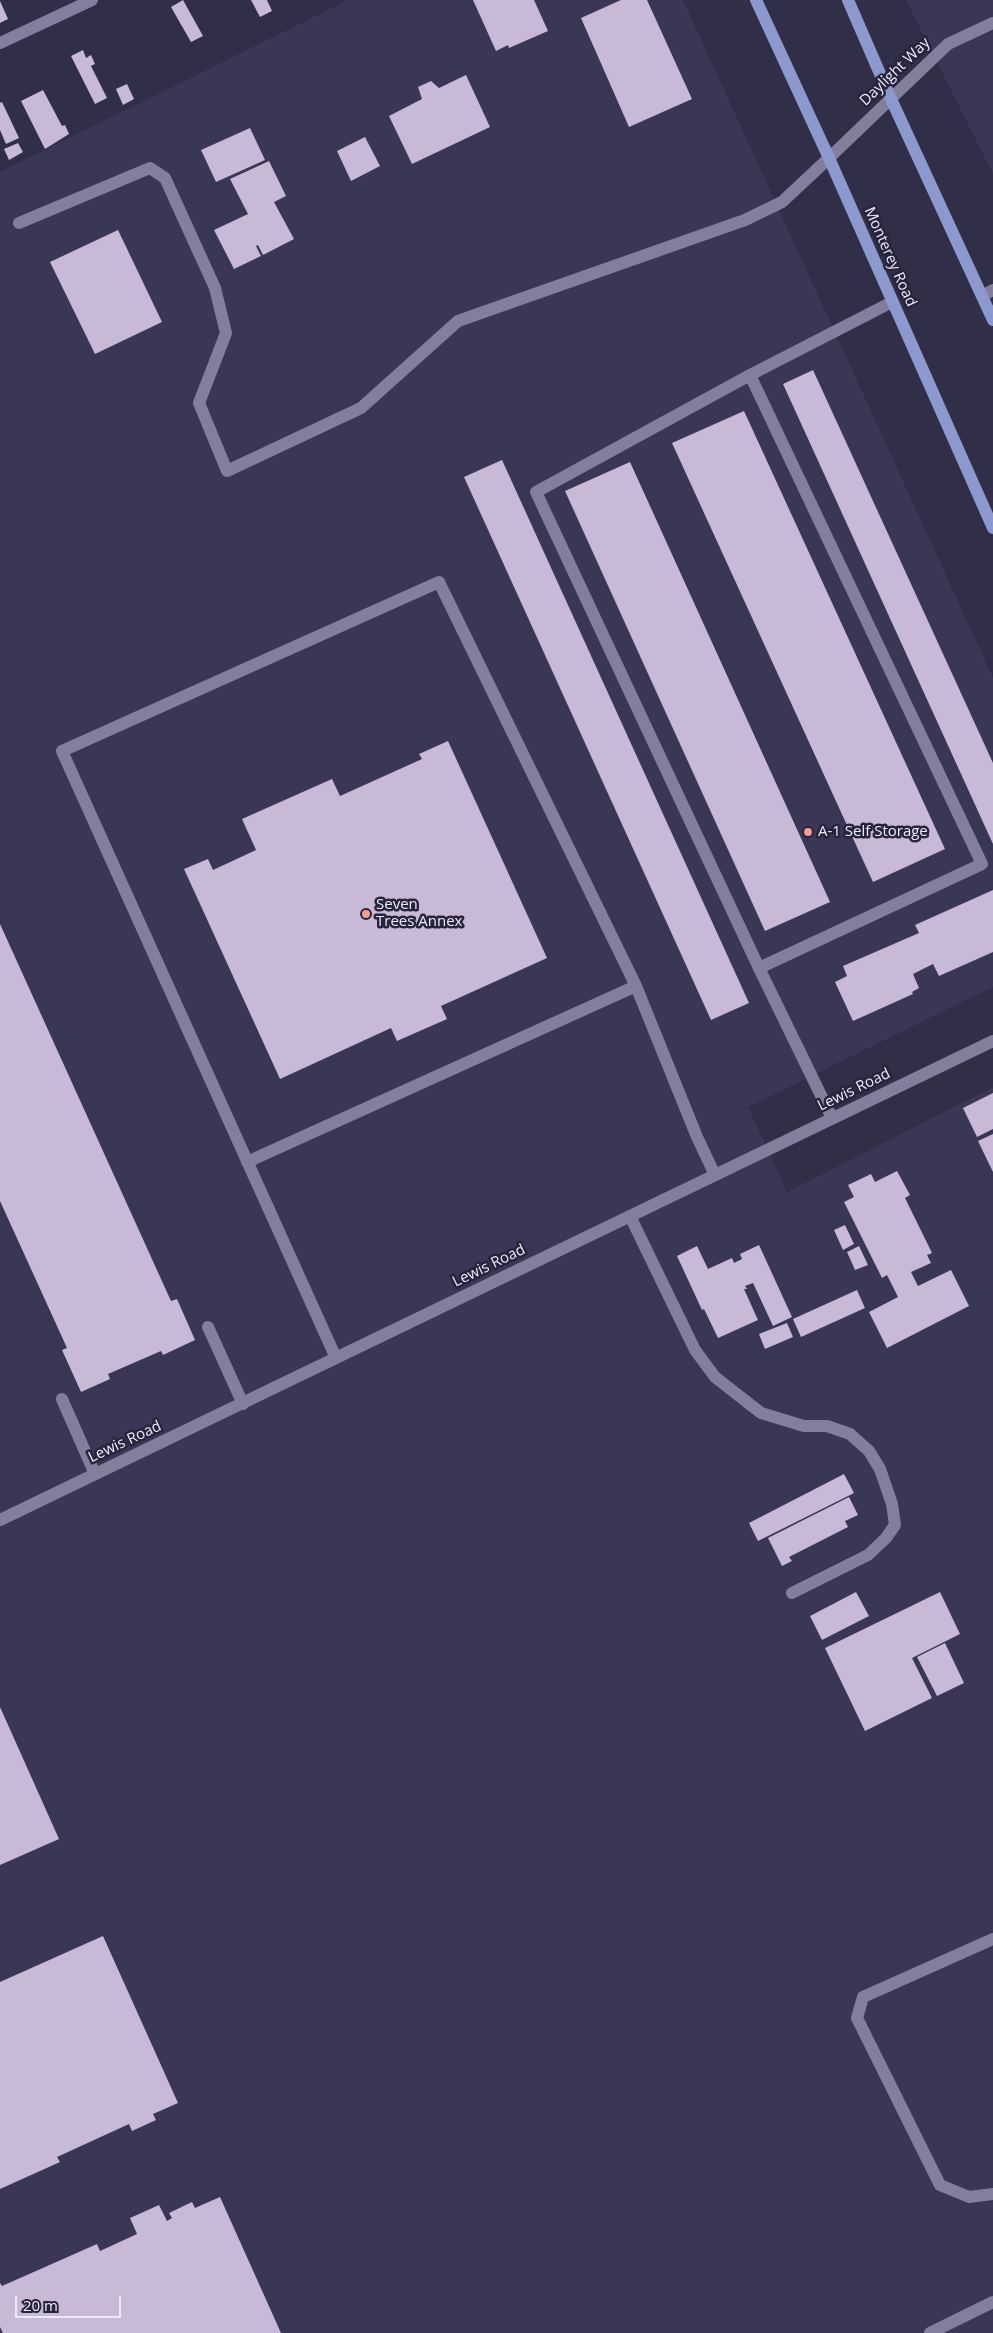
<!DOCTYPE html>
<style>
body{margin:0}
#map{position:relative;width:993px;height:2333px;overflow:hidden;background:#312e47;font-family:"Open Sans",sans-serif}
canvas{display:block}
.scale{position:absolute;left:15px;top:2296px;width:106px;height:22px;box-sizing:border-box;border:2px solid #ebeafa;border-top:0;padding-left:6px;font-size:15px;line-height:18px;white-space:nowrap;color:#ebeafa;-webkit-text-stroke:4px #27243c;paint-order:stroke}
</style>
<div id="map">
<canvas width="993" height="2333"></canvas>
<div class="scale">20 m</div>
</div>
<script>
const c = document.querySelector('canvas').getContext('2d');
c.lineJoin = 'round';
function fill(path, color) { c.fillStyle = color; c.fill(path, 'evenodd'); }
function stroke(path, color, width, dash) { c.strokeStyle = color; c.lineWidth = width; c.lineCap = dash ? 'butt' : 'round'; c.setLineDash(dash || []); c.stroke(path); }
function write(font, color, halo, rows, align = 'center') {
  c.font = font + ' "Open Sans",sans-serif'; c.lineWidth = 5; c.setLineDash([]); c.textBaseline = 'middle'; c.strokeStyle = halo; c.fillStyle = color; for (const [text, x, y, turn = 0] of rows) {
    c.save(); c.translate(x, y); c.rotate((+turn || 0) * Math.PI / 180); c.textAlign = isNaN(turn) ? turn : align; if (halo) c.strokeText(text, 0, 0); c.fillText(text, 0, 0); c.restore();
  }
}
const built = new Path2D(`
 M348 0H683L993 678V987L748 1107 787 1192 993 1087V2333H0V172Z
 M906 0H993V174Z`);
const building = new Path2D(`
 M183 0 203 36 191 42 171 7Z
 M251 0H267L272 11 260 17Z
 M473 0H534L548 31 509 48 508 45 496 51Z
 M621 0H647L692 99 629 127 581 18Z
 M0 1 8 19 0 23Z
 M83 50 86 58 91 55 95 64 91 66 107 98 95 104 71 56Z
 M466 75 490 127 412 164 389 116 422 99 418 87 431 81 439 88Z
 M127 84 134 99 123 105 116 89Z
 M43 90 62 126 65 125 69 134 45 149 21 101Z
 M2 102 19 138 6 144 0 130V103Z
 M250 128 265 160 216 182 201 150Z
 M365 137 380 166 351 181 337 151Z
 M18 143 23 152 9 160 4 149Z
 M269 161 286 196 274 202 294 239 263 255 258 245 256 246 261 256 234 269 214 230 248 214 230 179Z
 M118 230 162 322 95 354 50 262Z
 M813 370 993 763V844L783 384Z
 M744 411 945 849 873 882 672 443Z
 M502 460 749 1003 711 1020 464 477Z
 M630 462 830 902 765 931 565 491Z
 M448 741 547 958 441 1006 447 1019 397 1041 391 1028 280 1079 184 869 208 859 213 870 256 850 242 819 332 779 340 796 422 759 419 754Z
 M993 890V952L939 976 933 964 913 974 919 988 912 992 913 994 853 1021 835 982 847 976 843 966 919 933 915 925Z
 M0 924 171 1301 177 1299 195 1340 163 1355 161 1351 108 1374 110 1379 81 1392 62 1350 67 1348 0 1201Z
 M993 1093V1129L977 1137 963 1108Z
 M993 1134V1172L978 1141Z
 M897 1171 910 1195 905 1198 932 1253 927 1255 931 1263 911 1272 918 1286 951 1270 969 1306 887 1348 869 1312 898 1297 887 1275 882 1278 844 1202 854 1197 848 1185 871 1174 875 1182Z
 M845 1225 854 1244 843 1250 834 1230Z
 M759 1245 792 1317 773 1326 753 1283 745 1286 747 1289H744L758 1320 718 1338 704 1309 702 1310 677 1256 697 1246 708 1269 732 1258 734 1263 742 1259 740 1254Z
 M859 1246 868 1265 855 1270 847 1252Z
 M857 1290 865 1308 801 1337 793 1319Z
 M787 1323 793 1337 765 1349 759 1334Z
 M844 1474 854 1493 758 1541 749 1523Z
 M849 1497 858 1515 845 1521 848 1527 789 1557 792 1561 782 1566 768 1538Z
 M856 1592 869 1616 822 1640 810 1616Z
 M940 1592 960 1634 912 1658 932 1698 865 1731 825 1648Z
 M945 1643 964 1683 937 1696 917 1657Z
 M0 1707 59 1839 0 1865Z
 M103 1936 178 2103 153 2114 156 2120 132 2131 129 2124 57 2157 60 2162 0 2189V1982Z
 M220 2197 281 2333H3L0 2327V2283L2 2286 97 2244 100 2251 137 2234 130 2218 159 2205 167 2221 172 2218 169 2213 192 2202 195 2208Z`);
const service = new Path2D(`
 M0 43 92 0
 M19 223 150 168 165 178 215 288 226 333 199 403 227 471 361 408 458 321 745 220 782 202 829 158
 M982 296 993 290
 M750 375 982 864 759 968
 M832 1118 759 968 536 492 750 375 892 302
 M247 1162 636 986
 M630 1216 695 1350 715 1377 761 1413 804 1426H827L850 1434 869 1451 880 1469 892 1504 895 1525 886 1538 868 1555 792 1593
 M208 1327 243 1404
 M336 1358 62 751 439 582 636 986 697 1137 715 1175
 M62 1399 95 1474
 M993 1939 863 1997 857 2018 940 2185 969 2197 993 2194
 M930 2333 993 2302`);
const minor = new Path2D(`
 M829 158 948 44 993 23`);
const tertiary = new Path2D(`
 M0 1520 993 1041`);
const primary = new Path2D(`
 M756 0 829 158 993 528
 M848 0 891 99 993 320`);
const markers = [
 [808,832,5,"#f59c90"],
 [366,914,5,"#f59c90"]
];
const streetNames = [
 ["Daylight Way",895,72,-44],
 ["Monterey Road",890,257,66],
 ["Lewis Road",854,1090,-26],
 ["Lewis Road",489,1266,-26],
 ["Lewis Road",125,1442,-25]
];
const poiNames = [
 ["A-1 Self Storage",818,832],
 ["Seven",376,905],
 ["Trees Annex",376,922]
];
fill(built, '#3a3656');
fill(building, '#c8b9d7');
stroke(service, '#827f9d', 12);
stroke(minor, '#827f9d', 12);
stroke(tertiary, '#827f9d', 12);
stroke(primary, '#8c99ce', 12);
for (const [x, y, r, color] of markers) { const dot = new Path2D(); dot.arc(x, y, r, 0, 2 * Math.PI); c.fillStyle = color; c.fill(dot); stroke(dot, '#27243c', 2); }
write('15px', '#ebeafa', '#27243c', streetNames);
write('15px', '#ebeafa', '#27243c', poiNames, 'left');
</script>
